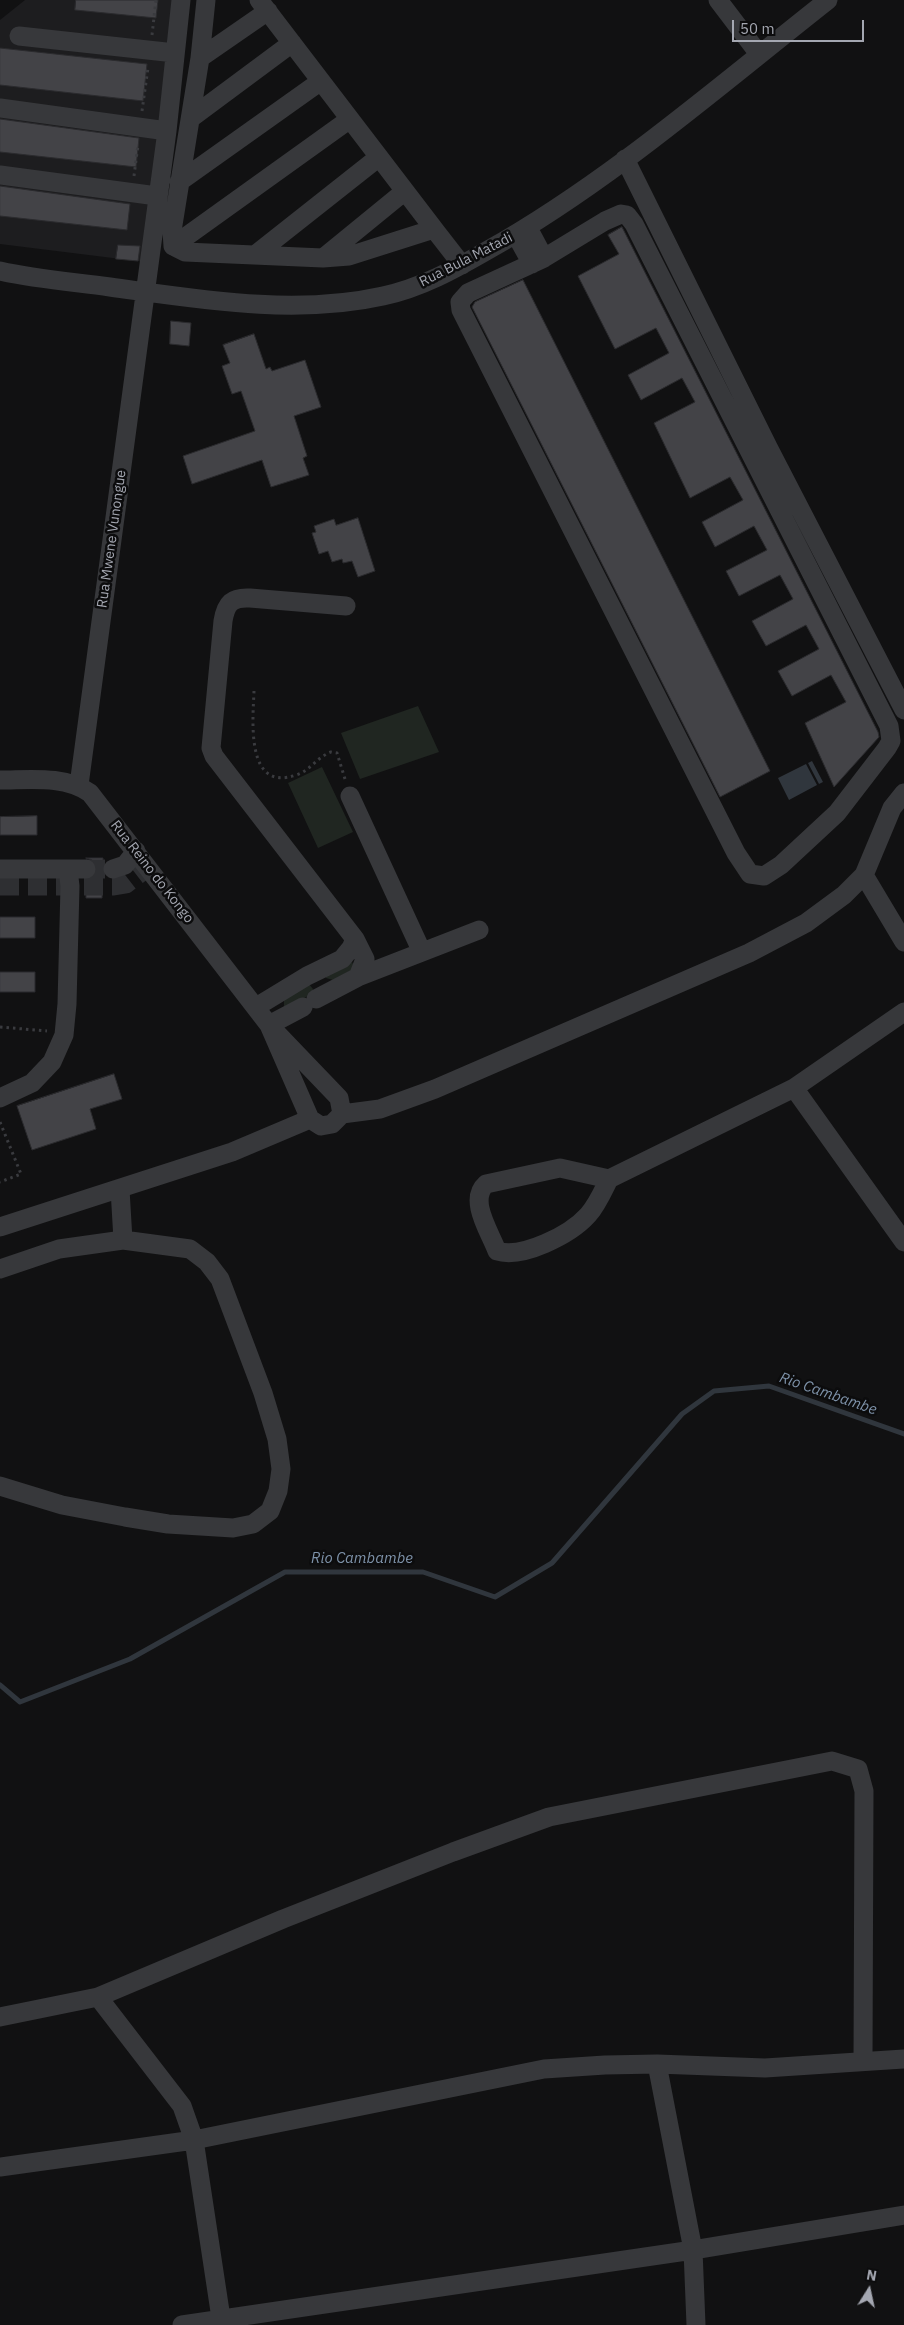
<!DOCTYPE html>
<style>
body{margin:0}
#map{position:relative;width:904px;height:2325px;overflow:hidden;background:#111112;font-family:"IBM Plex Sans",sans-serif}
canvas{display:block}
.north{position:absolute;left:844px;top:2265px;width:50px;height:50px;-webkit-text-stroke:4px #0c0c0d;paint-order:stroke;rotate:10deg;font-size:14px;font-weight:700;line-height:20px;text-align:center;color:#a4a7b1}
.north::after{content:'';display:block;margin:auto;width:18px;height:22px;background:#a4a7b1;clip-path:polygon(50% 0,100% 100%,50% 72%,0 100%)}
.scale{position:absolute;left:732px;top:20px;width:132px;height:22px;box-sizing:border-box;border:2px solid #a4a7b1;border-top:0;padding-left:6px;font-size:15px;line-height:18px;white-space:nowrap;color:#a4a7b1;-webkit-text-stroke:4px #0c0c0d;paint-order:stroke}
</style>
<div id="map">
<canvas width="904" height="2325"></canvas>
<div class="north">N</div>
<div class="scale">50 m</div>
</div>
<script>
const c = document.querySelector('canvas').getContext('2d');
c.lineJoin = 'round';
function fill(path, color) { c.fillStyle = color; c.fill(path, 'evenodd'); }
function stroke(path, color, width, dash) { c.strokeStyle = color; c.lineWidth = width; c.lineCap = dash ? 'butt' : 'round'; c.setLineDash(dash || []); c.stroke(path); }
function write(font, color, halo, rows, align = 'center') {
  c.font = font + ' "IBM Plex Sans",sans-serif'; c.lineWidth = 5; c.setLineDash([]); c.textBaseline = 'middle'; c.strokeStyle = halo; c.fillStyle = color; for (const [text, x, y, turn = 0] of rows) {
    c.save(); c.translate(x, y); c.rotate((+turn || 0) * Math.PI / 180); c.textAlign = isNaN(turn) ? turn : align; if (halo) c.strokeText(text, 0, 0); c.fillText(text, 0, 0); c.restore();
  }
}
const built = new Path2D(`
 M25 0H178L145 262 0 244V20Z`);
const green = new Path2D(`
 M418 706 439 752 360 779 341 733Z
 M322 767 353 832 318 848 288 783Z
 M352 962 355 968 333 980 326 978V974Z
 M309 984 313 989 312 993 290 1008 284 1007V999Z`);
const water = new Path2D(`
 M812 761 823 782 819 784 808 763Z
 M806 764 817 785 789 800 778 778Z`);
const stream = new Path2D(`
 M0 1685 20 1702 130 1659 285 1572H423L495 1597 552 1563 682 1414 714 1391 769 1386 904 1434`);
const building = new Path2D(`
 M76 0H158L156 18 75 10Z
 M0 48 147 64 143 101 0 85Z
 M0 119 139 138 136 167 0 152Z
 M0 186 130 204 127 230 0 216Z
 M622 227 878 732 879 737 834 787 805 723 846 702 831 675 792 696 778 671 819 649 806 625 766 646 752 621 793 599 780 575 739 596 726 571 767 550 754 526 715 547 702 522 743 500 730 477 690 498 654 423 695 402 682 378 641 400 628 375 669 353 656 328 615 349 578 276 619 254 608 235Z
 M118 245 140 246 138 261 116 259Z
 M523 280 770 771 720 797 472 307 475 302Z
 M171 321 191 323 189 346 170 344Z
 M254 334 266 369 270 367 272 371 305 360 321 407 294 416 307 456 303 458 309 475 271 487 262 460 192 484 183 456 255 431 241 391 232 394 222 366 230 363 223 345Z
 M358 518 375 571 358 577 352 561 343 563 342 559 332 562 328 551 319 554 312 533 316 532 314 526 334 519 336 525Z
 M37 816V835H0V817Z
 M86 858H103L102 898H86V880L95 875 97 869 92 860Z
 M0 917H35V938H0Z
 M0 972H35V992H0Z
 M114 1074 122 1099 90 1109 96 1129 32 1150 17 1106Z`);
const minorTunnel = new Path2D(`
 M86 869H113
 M0 886H114L126 884 148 867`);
const path = new Path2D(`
 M152 35 156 0
 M142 111 148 68
 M134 176 138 145
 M254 691C253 719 245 793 296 775 310 771 317 757 331 752L337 753 345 779
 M0 1027 47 1031
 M0 1122 21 1174 0 1182`);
const minor = new Path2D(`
 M718 0 759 54
 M19 36 175 53
 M200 58 268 11
 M0 108 167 131
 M191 118 292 43
 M625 159 768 447 904 710
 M0 175 157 196
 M179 182 321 81
 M621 214 627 215 634 224 889 726 891 741 887 748 837 813 781 865 764 876 750 874 736 853 461 310 460 302 468 293 544 258 605 221Z
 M528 228 544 258
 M434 229 462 265
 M516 235 532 264
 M173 246 185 252 323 258 349 256 434 229 259 0
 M173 246 172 231 200 58 206 0
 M173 246 350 119
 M255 255 379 157
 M323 258 405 191
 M0 271C36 279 74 282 110 287 198 299 294 316 383 296 421 288 455 269 488 250 609 182 720 85 828 0
 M346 606 250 598C232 597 226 603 223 621L211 748 214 756 355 939 365 959 358 977
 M0 780C29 780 65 775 90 793L269 1025 339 1098 342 1114 332 1124 321 1126 310 1119 269 1025
 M79 785 167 131 181 0
 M350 796 421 950
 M0 869H86
 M113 869 125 865 136 851
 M864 875 904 942
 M316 999 358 977 479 930
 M256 1007 307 976 342 959 351 948 355 939
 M269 1025 303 1007
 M794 1088 904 1242
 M0 1098 32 1083 52 1062 64 1035 67 1004 70 886 68 869
 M342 1114 380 1109 435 1089 749 953 806 923 844 895 864 875 892 808 904 793
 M609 1179 560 1168 486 1184C468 1200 490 1232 497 1251 522 1259 570 1235 588 1215 597 1205 603 1191 609 1179L794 1088 904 1012
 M120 1189 123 1240
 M0 1227 232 1152 310 1119
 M0 1269 59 1249 123 1240 190 1249 207 1262 220 1279 263 1393 277 1439 281 1469 278 1491 270 1511 253 1524 233 1528 168 1524 125 1517 62 1505 0 1486
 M98 1997 182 2106 194 2140 221 2318
 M0 2017 98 1997 283 1919 453 1852 549 1817 832 1761 858 1769 864 1791 863 2060
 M657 2064 693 2250 696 2325
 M0 2167 194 2140 544 2069 605 2065 657 2064 765 2068 904 2059
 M182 2325 693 2250 904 2215`);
const streetNames = [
 ["Rua Bula Matadi",466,260,-27],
 ["Rua Mwene Vunongue",112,539,-82],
 ["Rua Reino do Kongo",152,872,52]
];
const waterNames = [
 ["Rio Cambambe",828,1394,19],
 ["Rio Cambambe",362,1559]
];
fill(built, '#1d1d1f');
fill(green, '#202621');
fill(water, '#30363d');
stroke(stream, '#30363d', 5);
fill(building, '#434347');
stroke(building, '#2b2b2e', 1);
stroke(minorTunnel, '#2e2f32', 19, [19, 9]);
stroke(path, '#3a3b3f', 3, [2.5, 4]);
stroke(minor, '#37383b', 19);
write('14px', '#a4a7b1', '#0c0c0d', streetNames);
write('italic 15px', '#7e92a9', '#0c0c0d', waterNames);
</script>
